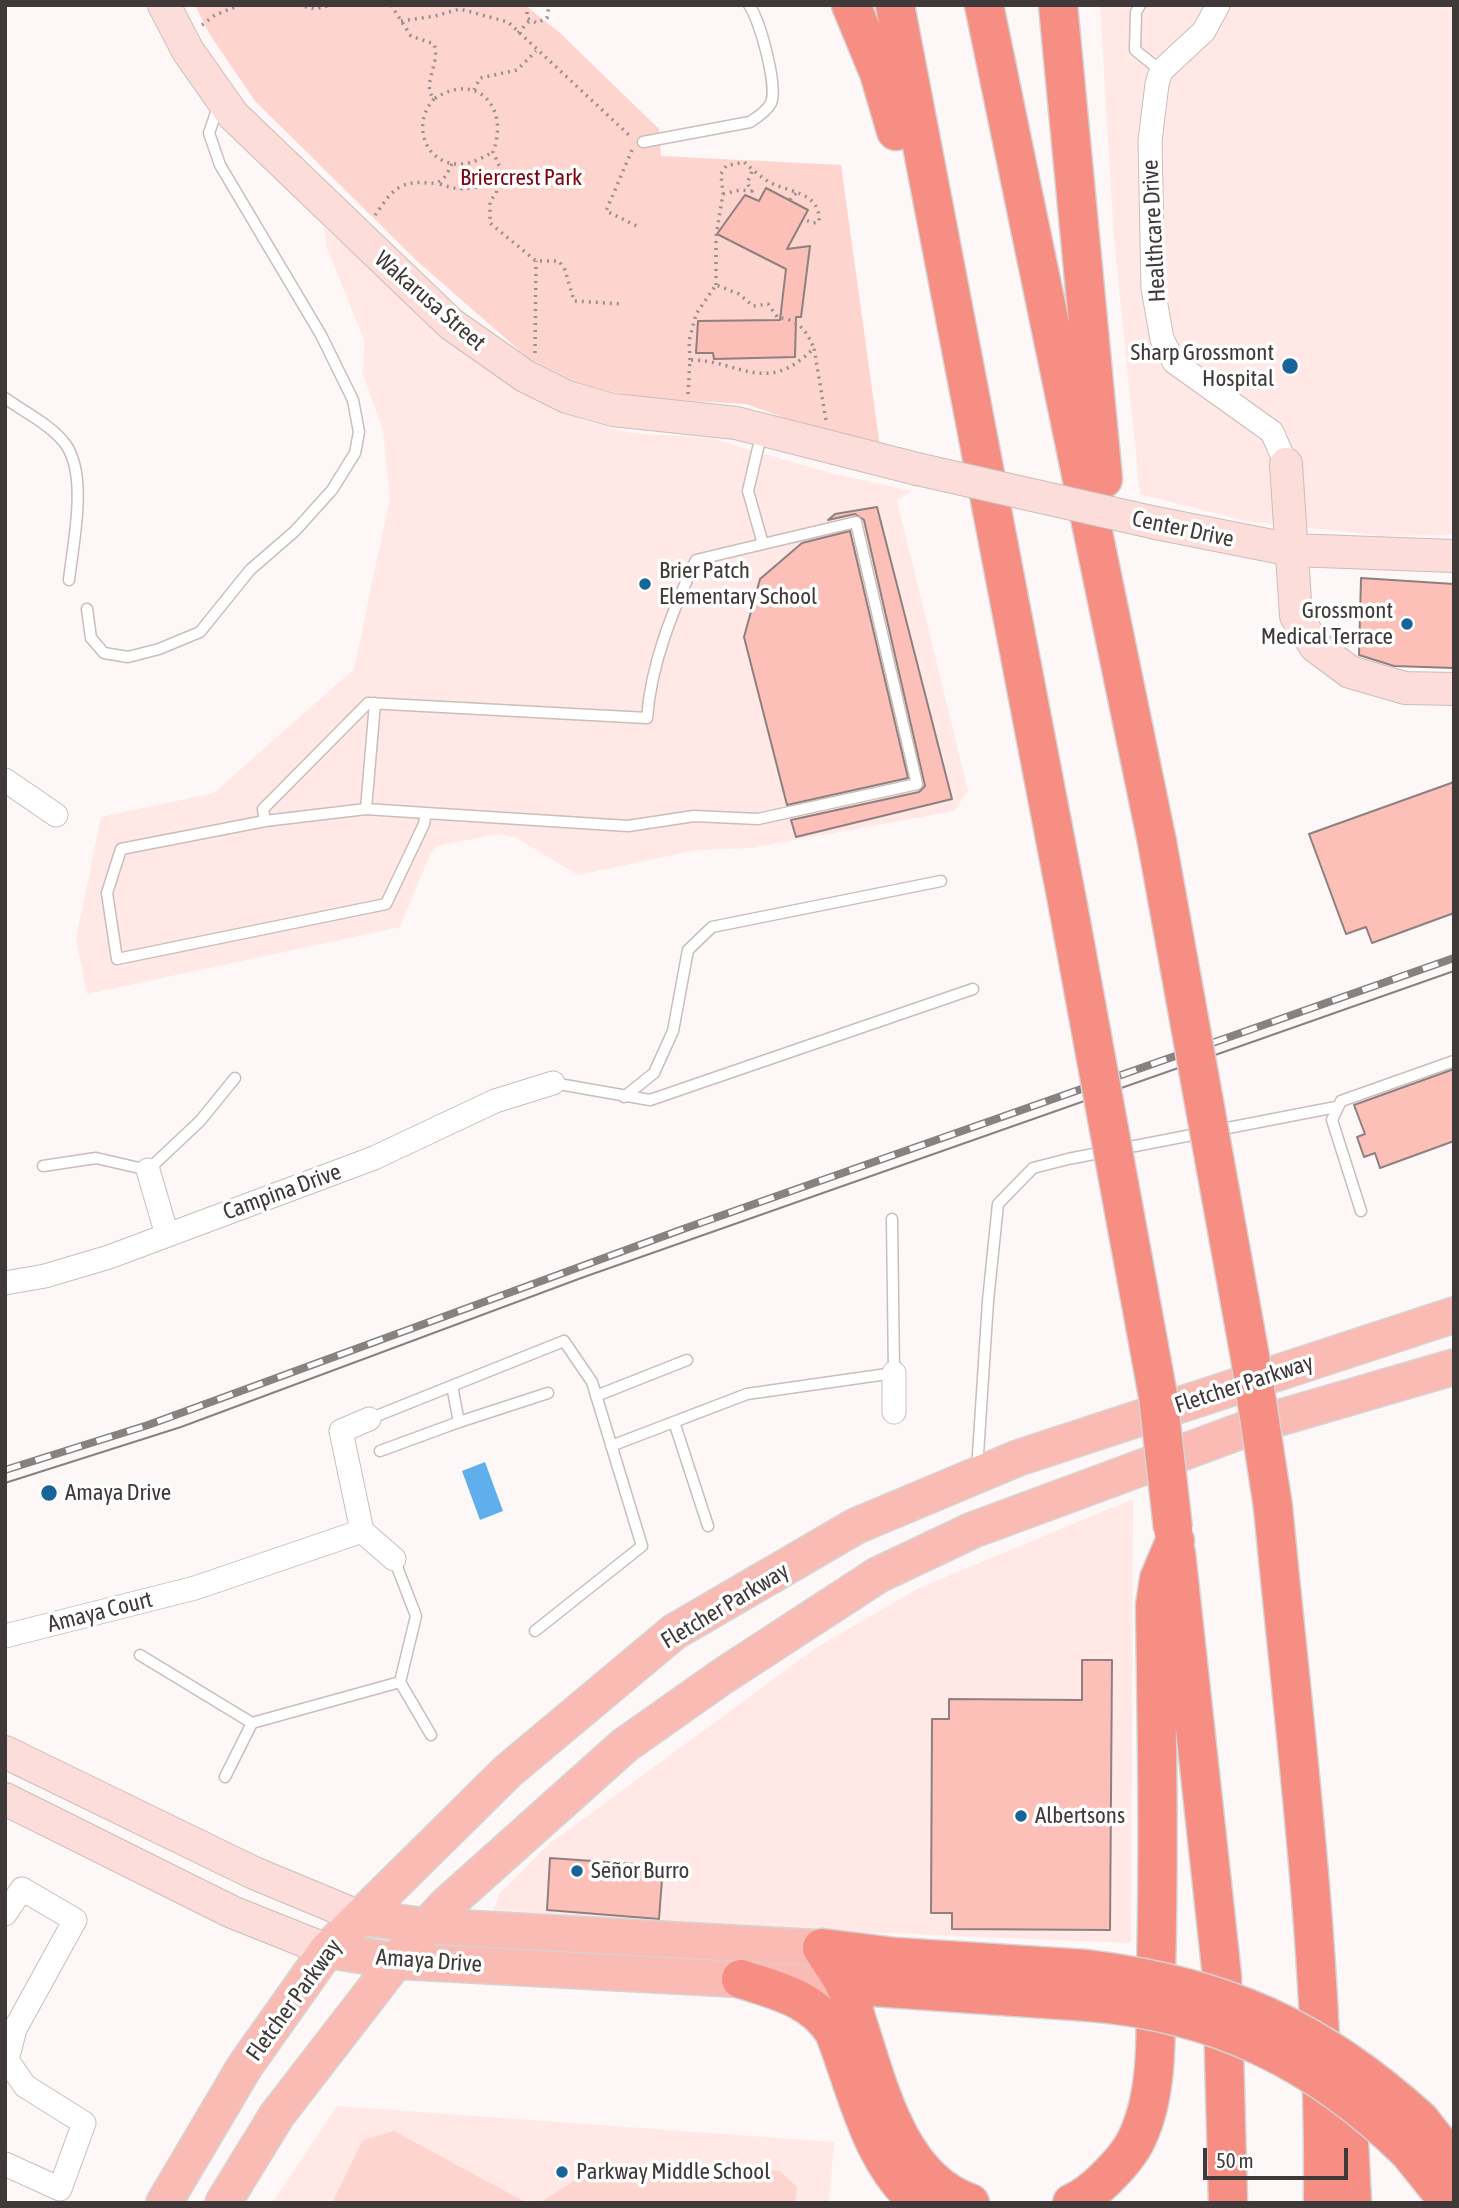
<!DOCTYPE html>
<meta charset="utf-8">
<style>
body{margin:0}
#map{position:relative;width:1459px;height:2208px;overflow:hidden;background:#fdf8f7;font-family:"Asap Condensed",sans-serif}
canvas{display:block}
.frame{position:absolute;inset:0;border:7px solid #3f3a39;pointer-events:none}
.scale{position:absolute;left:1203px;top:2148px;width:145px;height:32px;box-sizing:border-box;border:4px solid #3f3a39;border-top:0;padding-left:9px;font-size:21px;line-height:24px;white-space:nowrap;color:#3f3a39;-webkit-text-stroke:5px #fff;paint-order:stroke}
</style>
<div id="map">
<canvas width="1459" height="2208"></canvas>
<div class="frame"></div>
<div class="scale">50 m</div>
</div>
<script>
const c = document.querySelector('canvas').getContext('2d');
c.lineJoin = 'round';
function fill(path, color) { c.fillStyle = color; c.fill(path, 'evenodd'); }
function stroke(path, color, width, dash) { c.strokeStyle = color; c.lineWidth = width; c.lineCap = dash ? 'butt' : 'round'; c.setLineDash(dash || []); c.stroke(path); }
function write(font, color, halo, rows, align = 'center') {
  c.font = font + ' "Asap Condensed",sans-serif'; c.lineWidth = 7; c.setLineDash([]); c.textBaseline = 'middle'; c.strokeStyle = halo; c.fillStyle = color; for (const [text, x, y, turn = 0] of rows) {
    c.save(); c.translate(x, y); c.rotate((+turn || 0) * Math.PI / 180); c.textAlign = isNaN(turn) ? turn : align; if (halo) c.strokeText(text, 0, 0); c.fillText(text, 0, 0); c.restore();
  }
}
const built = new Path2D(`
 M1100 5H1454V535L1382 536 1246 521 1140 494 1114 238Z
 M324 228 504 381 547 406 589 422 631 433 710 438 830 473 912 491 897 500 968 791 954 811 751 848 696 850 578 875 515 837 497 834 437 846 429 857 400 927 87 994 76 939 101 817 214 793 354 669 390 498 383 431 363 374 364 340 327 248Z
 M1133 1499 1131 1943 491 1917 500 1893 549 1844 816 1648 919 1588Z
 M337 2106 834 2142 829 2203H272Z`);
const green = new Path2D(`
 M195 5H525L560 33 659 129 661 156 841 165 880 447 849 441 746 404 641 398 582 385 528 358 417 261 255 101 210 35Z
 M394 2131 527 2203H332L363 2140Z
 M598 2166 780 2171 797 2187 795 2203H539Z`);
const water = new Path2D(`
 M485 1462 503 1511 480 1520 462 1471Z`);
const building = new Path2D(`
 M766 188 808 210 787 249 810 246 801 317H796L795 357 714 359 713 353H696L698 321 780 320 786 269 717 234 745 195 759 201Z
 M877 507 952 799 796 837 791 820 919 792 925 786 864 520 855 514 828 520 835 514Z
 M850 531 908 778 787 805 744 637 760 579 802 543Z
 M1361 578 1454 584V668L1394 666 1359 655Z
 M1454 782V913L1372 943 1366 927 1346 934 1309 834Z
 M1454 1069V1141L1380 1168 1375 1153 1364 1157 1357 1137 1365 1134 1354 1105Z
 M1082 1660H1112L1110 1930 952 1929V1913H931L932 1719H949V1699L1082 1700Z
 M550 1858 663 1866 659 1919 547 1910Z`);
const path = new Path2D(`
 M298 5 315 9 331 5
 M391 5 411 36 434 44C441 64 421 83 434 99 477 70 510 108 493 152L501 170 496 194 490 201V223L536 261H559L565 270 574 301 622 304
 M527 5V18L537 23 547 18 549 5
 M401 21 435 16 460 9 508 22 630 136
 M202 25 215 15 240 5
 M518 33 530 20
 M474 90 480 78 517 70 536 51
 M434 99C410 125 426 167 463 164 473 163 484 157 493 152
 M632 150 606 211 637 226
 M440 184C463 193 480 188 501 178
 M723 194 740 190 752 191 747 183 753 169
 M790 200 797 192
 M375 215C383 205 389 192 402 186 427 175 439 197 452 163
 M716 285V236L723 194 721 174 726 166 744 162C751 168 758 175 766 180 785 193 821 190 819 222L813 223 803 219
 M535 353 536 261
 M690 360 689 341 696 314 716 285 739 294 753 306 768 304 778 318C798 319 806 330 814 348
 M688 394 690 360C740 360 766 397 814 348L826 420`);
const lane = new Path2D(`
 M1140 5 1136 12 1135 50 1161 71
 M643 142 750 122C758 117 767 111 771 103 778 86 760 20 749 5
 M5 398C24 412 53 426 66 445 88 477 73 543 69 580
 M87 609 91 638 104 653 128 657 159 649 200 632 250 570 295 531 332 490 355 453 359 432 353 400 321 335 220 165 209 133 219 104
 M375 703 366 809 426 813 424 824 386 904 117 959 107 893 121 849 265 821 263 809 368 703 647 718C651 663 673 610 696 560L763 544 748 491 762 431
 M426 813 628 826 694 816 758 819 917 784 856 522 763 544
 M265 821 366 809
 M553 1083 650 1100 973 989
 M624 1097 654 1073 673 1031 688 950 712 927 941 881
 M43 1166 96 1158 148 1170 200 1121 235 1078
 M1361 1211 1332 1120 1341 1101 1454 1061
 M596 1396 687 1360
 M369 1419 564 1341 592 1382 642 1546 535 1631
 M459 1422 548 1393
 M674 1422 708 1526
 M611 1446 747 1394 894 1373 892 1219
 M380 1451 459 1422 452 1386
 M977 1470 988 1301 998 1204 1033 1168 1068 1159 1336 1107
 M140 1655 252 1723 400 1682 416 1616 394 1559
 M400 1682 431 1735
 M225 1777 252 1723`);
const street = new Path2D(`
 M1218 5 1204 31 1161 71 1157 84 1150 141 1153 288 1162 339 1174 362 1272 432 1286 464
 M5 780 56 815
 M148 1170 167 1235
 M5 1283 45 1276 109 1257 374 1158 495 1101 553 1083
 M894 1373V1412
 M362 1531 341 1431 369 1419
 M5 1636 195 1588 362 1531 394 1559
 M5 1914 22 1889 75 1920 15 2029 7 2060 25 2086 84 2123 60 2189 5 2164`);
const secondary = new Path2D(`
 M164 5 188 51 233 115 451 324 525 376 567 397 613 410 736 423 917 469
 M1286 464 1296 616 1315 646 1350 672 1405 688 1454 689
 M1156 523 1292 550 1454 556
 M5 1752 254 1873 360 1917
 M5 1799 232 1912 327 1950`);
const primary = new Path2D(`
 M360 1917 426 1926 822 1948
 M327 1950 396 1961 845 1985
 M164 2203 245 2066 327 1950 508 1771 674 1632 856 1526 1018 1458 1454 1315
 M223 2203 277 2115 396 1961 444 1907 625 1745 723 1676 878 1575 973 1530 1265 1422 1454 1367`);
const highway = new Path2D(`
 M851 5 879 73 896 131
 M895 5 1068 906
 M984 5 1157 842
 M1058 5 1103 479
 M1273 1507C1295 1738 1326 1970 1323 2203
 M1176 1553 1222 1976 1228 2203
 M822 1948C829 1960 839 1972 845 1985 851 1996 853 2009 857 2021 878 2084 898 2178 970 2203
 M822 1948 896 1957 1086 1969
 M741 1979C778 1991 812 1998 834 2032 857 2090 870 2162 920 2203
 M845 1985 1089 2002
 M1420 2120 1454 2163
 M1348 2121 1352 2203
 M1409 2152 1450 2203
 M1072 2203C1094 2194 1129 2158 1138 2136 1160 2088 1155 2025 1156 1973 1159 1851 1157 1729 1155 1606L1159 1579 1175 1541`);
const tram = new Path2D(`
 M5 1483 181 1427 584 1277 1454 971`);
const rail = new Path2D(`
 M5 1470 148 1425 686 1228 1454 958`);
const secondaryBridge = new Path2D(`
 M917 469 1156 523`);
const highwayBridge = new Path2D(`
 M1157 842 1250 1357 1273 1507
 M1068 906 1158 1396 1173 1529
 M1086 1969C1222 1985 1319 2028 1420 2120
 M1089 2002C1216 2012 1318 2062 1409 2152`);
const markers = [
 [1290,366,9,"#176598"],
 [645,584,7,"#176598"],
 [1407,624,7,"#176598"],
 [49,1493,9,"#176598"],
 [1021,1816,7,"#176598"],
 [577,1871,7,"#176598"],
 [562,2172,7,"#176598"]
];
const parkNames = [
 ["Briercrest Park",521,178]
];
const streetNames = [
 ["Healthcare Drive",1154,231,-93],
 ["Wakarusa Street",430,301,41],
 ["Center Drive",1183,529,12],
 ["Campina Drive",282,1192,-20],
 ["Fletcher Parkway",1244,1384,-18],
 ["Fletcher Parkway",725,1606,-31],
 ["Amaya Court",100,1612,-14],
 ["Amaya Drive",429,1961,4],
 ["Fletcher Parkway",294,2000,-54]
];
const poiNames = [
 ["Sharp Grossmont",1274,353,"right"],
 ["Hospital",1274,379,"right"],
 ["Brier Patch",659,571],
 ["Elementary School",659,597],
 ["Grossmont",1393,611,"right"],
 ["Medical Terrace",1393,637,"right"],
 ["Amaya Drive",65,1493],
 ["Albertsons",1035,1816],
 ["Señor Burro",591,1871],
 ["Parkway Middle School",576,2172]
];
fill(built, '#ffe8e5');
fill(green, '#fed4cf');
fill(water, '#5fafec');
fill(building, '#fdc0b9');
stroke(building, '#8d807f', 2);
stroke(lane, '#cabdbb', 13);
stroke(street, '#cabdbb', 25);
stroke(secondary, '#cabdbb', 34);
stroke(primary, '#d5d4d3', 38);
stroke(highway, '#d5d4d3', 41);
stroke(path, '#969190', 3.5, [2, 5]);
stroke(lane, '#fff', 10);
stroke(street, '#fff', 23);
stroke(secondary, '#fcddda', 32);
stroke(primary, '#fabbb5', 35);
stroke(highway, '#f68e84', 38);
stroke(tram, '#878281', 2);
stroke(rail, '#878281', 8);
stroke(rail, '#fff', 5, [16]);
stroke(secondaryBridge, '#cabdbb', 34, []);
stroke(highwayBridge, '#d5d4d3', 41, []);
stroke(secondaryBridge, '#fcddda', 32);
stroke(highwayBridge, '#f68e84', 38);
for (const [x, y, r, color] of markers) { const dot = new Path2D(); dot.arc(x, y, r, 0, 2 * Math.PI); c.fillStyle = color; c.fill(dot); stroke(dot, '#fff', 2.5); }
write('23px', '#7e060e', '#fff', parkNames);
write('23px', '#3f3a39', '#fff', streetNames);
write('23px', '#3f3a39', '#fff', poiNames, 'left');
</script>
